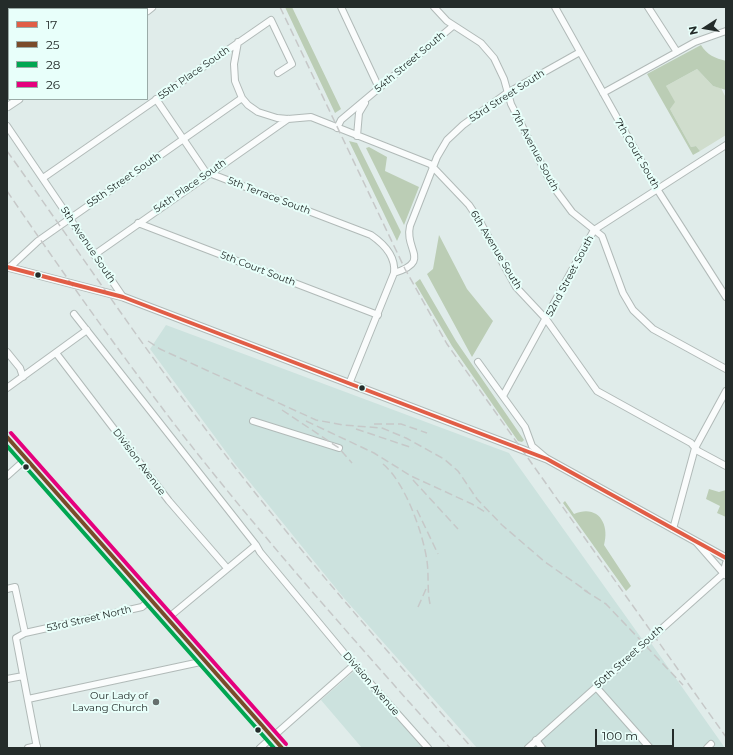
<!DOCTYPE html>
<style>
body{margin:0}
#map{position:relative;width:733px;height:755px;overflow:hidden;background:#e0ecea;font-family:Montserrat,sans-serif}
canvas{display:block}
.frame{position:absolute;inset:0;border:8px solid #242c2a;pointer-events:none}
.legend{position:absolute;left:8px;top:8px;width:140px;height:92px;box-sizing:border-box;background:#e8fffa;border:1px solid #9aaba7;margin:0;padding:5px 7px;list-style:none;font-size:12px;color:#242c2a}
.legend li{display:flex;align-items:center;gap:8px;height:20px}
.legend b{width:20px;border:1px solid #9aaba7}
.north{position:absolute;left:685px;top:8px;width:40px;height:40px;-webkit-text-stroke:3px #e8fffa;paint-order:stroke;rotate:258deg;font-size:11px;font-weight:700;line-height:16px;text-align:center;color:#242c2a}
.north::after{content:'';display:block;margin:auto;width:14px;height:18px;background:#242c2a;clip-path:polygon(50% 0,100% 100%,50% 72%,0 100%)}
.scale{position:absolute;left:595px;top:729px;width:79px;height:18px;box-sizing:border-box;border:2px solid #242c2a;border-top:0;padding-left:5px;font-size:12px;line-height:14px;white-space:nowrap;color:#242c2a;-webkit-text-stroke:3px #e8fffa;paint-order:stroke}
</style>
<div id="map">
<canvas width="733" height="755"></canvas>
<div class="frame"></div>
<ul class="legend">
<li><b style="height:5px;background:#e15d46"></b>17</li>
<li><b style="height:5px;background:#7a4b2a"></b>25</li>
<li><b style="height:5px;background:#00a651"></b>28</li>
<li><b style="height:5px;background:#e5007d"></b>26</li>
</ul>
<div class="north">N</div>
<div class="scale">100 m</div>
</div>
<script>
const c = document.querySelector('canvas').getContext('2d');
c.lineJoin = 'round';
function fill(path, color) { c.fillStyle = color; c.fill(path, 'evenodd'); }
function stroke(path, color, width, dash) { c.strokeStyle = color; c.lineWidth = width; c.lineCap = dash ? 'butt' : 'round'; c.setLineDash(dash || []); c.stroke(path); }
function write(font, color, halo, rows, align = 'center') {
  c.font = font + ' Montserrat,sans-serif'; c.lineWidth = 4; c.setLineDash([]); c.textBaseline = 'middle'; c.strokeStyle = halo; c.fillStyle = color; for (const [text, x, y, turn = 0] of rows) {
    c.save(); c.translate(x, y); c.rotate((+turn || 0) * Math.PI / 180); c.textAlign = isNaN(turn) ? turn : align; if (halo) c.strokeText(text, 0, 0); c.fillText(text, 0, 0); c.restore();
  }
}
const built = new Path2D(`
 M166 325 509 453 642 639 646 636 725 748H477L343 597 235 464 150 349Z
 M360 666 433 748H362L321 700Z`);
const green = new Path2D(`
 M697 69 713 86 721 88 726 98V135L700 151 696 146 691 147 670 109 666 86Z`);
const forest = new Path2D(`
 M285 7H292L341 109 335 113Z
 M701 45C707 55 715 58 726 61V90L713 86 697 69 666 86 675 102 670 109 691 147 696 146 700 151 693 155 647 74Z
 M349 141 357 143 401 232 397 241Z
 M369 147 387 157 385 171 419 187 404 225 366 148Z
 M439 235 467 289 493 321 472 357 427 274 433 269Z
 M420 279 456 341 524 440 522 442 518 441 452 346 415 283Z
 M709 489 719 492 726 490V517L717 513 720 506 706 499Z
 M565 501 574 514C598 504 610 524 604 545L631 586 626 591 563 503Z`);
const minor = new Path2D(`
 M38 7 39 9
 M138 7 139 9
 M341 7 379 88
 M434 7 447 21 481 43 494 58 504 79 511 104 552 185 572 212 602 236 623 293 633 310 653 329 726 369
 M555 7 657 189 726 297
 M648 7 677 52
 M238 42 234 64 235 81 242 98 248 105 258 112 277 118 288 119 311 117 430 164 469 205 479 220 516 287 546 319 597 391 691 443 698 451 726 466
 M603 93 695 42 726 31
 M156 99 205 171 209 173 371 235C384 244 396 257 394 273
 M7 126 123 297
 M337 128 341 120 453 26
 M357 136 359 113 365 103
 M43 178 271 20 292 64 278 73
 M138 223 378 315
 M94 255 288 119
 M10 267 38 241 242 98
 M74 314 256 545 260 552 354 665 428 748
 M7 352 20 368 23 377
 M56 353 169 501 227 568
 M478 362 525 427 532 446 545 457
 M349 384 394 273C432 261 404 250 410 226L437 157 447 140 463 125 507 93 580 52
 M7 388 87 330
 M503 396 594 230 726 145
 M253 421 339 448
 M7 476 26 459
 M673 529 695 448 726 391
 M697 543 725 575
 M7 589 15 587 25 633
 M168 618 256 545
 M7 679 23 676
 M596 687 650 748
 M28 699 205 661
 M536 740 542 748
 M28 748 37 746
 M37 748 16 638 25 633 142 607 151 599
 M260 748 354 665
 M528 748 723 574 726 563
 M707 748 711 744`);
const tertiary = new Path2D(`
 M147 11 152 7
 M7 107 19 99
 M7 267 123 297 547 459 726 558`);
const primary = new Path2D(`
 M7 437 282 748`);
const rail = new Path2D(`
 M280 7 405 269 447 344 726 737
 M7 151C78 250 146 352 220 448 300 552 386 650 472 748
 M7 191C60 269 115 346 172 421 259 534 355 641 450 748
 M148 341 160 349 316 420 343 425 382 428 406 438 444 459 458 471 477 499 502 525 545 562 588 592
 M282 410 339 448 352 463
 M306 421 374 453 411 476 472 504 485 512
 M374 424H401L427 433
 M356 429 413 448
 M383 464C405 482 423 533 427 561 429 576 427 590 430 604
 M413 480 458 529
 M417 510 438 554
 M584 590 606 604 683 685
 M418 607 426 589`);
const bus1 = new Path2D(`
 M7 267 123 297 547 459 726 558`);
const bus2 = new Path2D(`
 M7 437 282 748`);
const bus3 = new Path2D(`
 M7 446 274 748`);
const bus4 = new Path2D(`
 M11 433 286 744`);
const markers = [
 [38,275,3.5,"#242c2a"],
 [362,388,3.5,"#242c2a"],
 [26,467,3.5,"#242c2a"],
 [156,702,4,"#666f6d"],
 [258,730,3.5,"#242c2a"]
];
const streetNames = [
 ["54th Street South",410,62,-40],
 ["55th Place South",194,73,-35],
 ["53rd Street South",507,96,-33],
 ["7th Avenue South",535,151,62],
 ["7th Court South",637,154,60],
 ["55th Street South",124,180,-35],
 ["54th Place South",190,186,-35],
 ["5th Terrace South",269,196,21],
 ["5th Avenue South",88,245,56],
 ["6th Avenue South",496,250,59],
 ["5th Court South",258,269,21],
 ["52nd Street South",570,276,-62],
 ["Division Avenue",139,462,53],
 ["53rd Street North",89,619,-13],
 ["50th Street South",629,657,-42],
 ["Division Avenue",371,684,49]
];
const poiNames = [
 ["Our Lady of",148,696],
 ["Lavang Church",148,708]
];
fill(built, '#cce2de');
fill(green, '#d0ddcd');
fill(forest, '#bbcdb5');
stroke(minor, '#b1bab8', 8);
stroke(tertiary, '#b1bab8', 9);
stroke(primary, '#c0c6c5', 11);
stroke(minor, '#fafcfc', 6);
stroke(tertiary, '#fafcfc', 7);
stroke(primary, '#e3eced', 9);
stroke(rail, '#c6c8c8', 1.5, [8, 4]);
stroke(bus1, '#e15d46', 4);
stroke(bus2, '#7a4b2a', 4);
stroke(bus3, '#00a651', 4);
stroke(bus4, '#e5007d', 4);
for (const [x, y, r, color] of markers) { const dot = new Path2D(); dot.arc(x, y, r, 0, 2 * Math.PI); c.fillStyle = color; c.fill(dot); stroke(dot, '#e8fffa', 1.5); }
write('10px', '#242c2a', '#e8fffa', streetNames);
write('10px', '#242c2a', '#e8fffa', poiNames, 'right');
</script>
